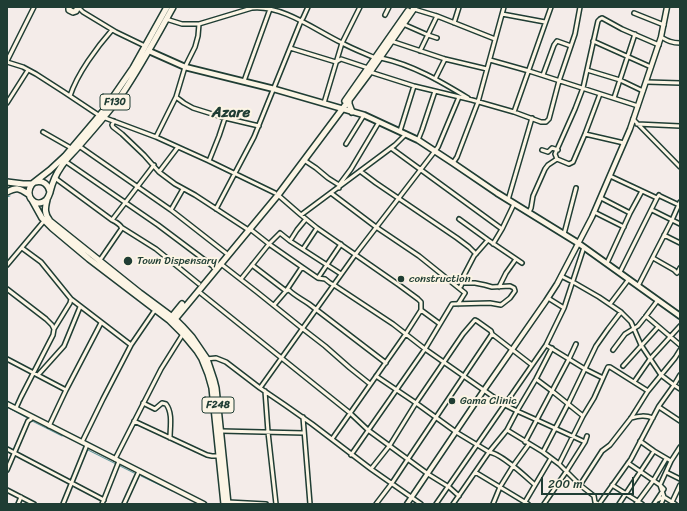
<!DOCTYPE html>
<style>
body{margin:0}
#map{position:relative;width:687px;height:511px;overflow:hidden;background:#f4ece9;font-family:Sriracha,sans-serif}
canvas{display:block}
.frame{position:absolute;inset:0;border:8px solid #1f3d34;pointer-events:none}
.scale{position:absolute;left:541px;top:477px;width:93px;height:18px;box-sizing:border-box;border:2px solid #1f3d34;border-top:0;padding-left:5px;font-size:12px;line-height:14px;white-space:nowrap;color:#1f3d34;-webkit-text-stroke:3px #fcf5e5;paint-order:stroke}
</style>
<div id="map">
<canvas width="687" height="511"></canvas>
<div class="frame"></div>
<div class="scale">200 m</div>
</div>
<script>
const c = document.querySelector('canvas').getContext('2d');
c.lineJoin = 'round';
function stroke(path, color, width, dash) { c.strokeStyle = color; c.lineWidth = width; c.lineCap = dash ? 'butt' : 'round'; c.setLineDash(dash || []); c.stroke(path); }
function write(font, color, halo, rows, align = 'center') {
  c.font = font + ' Sriracha,sans-serif'; c.lineWidth = 4; c.setLineDash([]); c.textBaseline = 'middle'; c.strokeStyle = halo; c.fillStyle = color; for (const [text, x, y, turn = 0] of rows) {
    c.save(); c.translate(x, y); c.rotate((+turn || 0) * Math.PI / 180); c.textAlign = isNaN(turn) ? turn : align; if (halo) c.strokeText(text, 0, 0); c.fillText(text, 0, 0); c.restore();
  }
}
const stream = new Path2D(`
 M7 197 10 196
 M7 407 29 419
 M32 421 62 436
 M84 448 134 473
 M141 476 172 491`);
const minor = new Path2D(`
 M78 7 83 12 116 32 145 46
 M414 9 437 16 495 39
 M634 13 664 25
 M502 14 545 22
 M385 15 389 7
 M166 19 182 24H199L252 8C283 5 315 30 342 43 353 49 364 53 375 58
 M454 23 459 7
 M403 24 428 35 437 38
 M661 37C668 41 672 43 680 43
 M391 41 445 59 487 69
 M593 41 651 67
 M290 48 336 62 341 59 368 68
 M420 51 437 16
 M381 58C413 65 440 81 468 98
 M490 60 529 71 638 106
 M7 61 34 7
 M7 62 23 67 36 74 64 92 100 116 156 137 209 161 275 193
 M587 70 620 80 643 91
 M370 72 414 86 472 100 514 112 541 122H546L549 119 559 81 575 34 580 7
 M543 75 554 45 557 41 571 46
 M435 79 445 59
 M244 81 270 9
 M647 82 680 83
 M70 96C77 74 97 47 112 30
 M176 97 184 103 193 108 225 118 259 126
 M614 98 635 34
 M7 103 28 70
 M324 103 342 43 360 7
 M514 112 551 7
 M633 119 680 167
 M114 121 112 125 113 127 122 134 144 155 159 172 175 184 195 195 247 229
 M637 124 680 126
 M400 131 414 86
 M43 132 71 148
 M585 134 624 143
 M156 137 176 97 185 67 195 47 198 36 199 24
 M418 140 422 130 435 91
 M346 144 364 115
 M79 146 171 210 226 253
 M391 148 502 229
 M542 150 548 152 552 148 558 150
 M557 159 555 154 575 109 583 88 598 21 600 19 602 18 622 29 659 45
 M557 159 569 164 573 162 585 134 600 94
 M304 160 316 168 328 178 339 185
 M65 161 158 225 214 267
 M209 161 219 136 225 118
 M453 163 457 157 478 102 504 7
 M360 171 376 183 457 238 469 247 476 254
 M159 172 178 147
 M610 176 657 198 659 195 660 196 679 205
 M55 178 112 220C116 222 120 224 122 228L100 260
 M339 188V185L351 169 379 122
 M331 193 376 227 419 256 465 293 458 304
 M278 195 301 215 317 228 399 285 418 299 421 302V310L405 335 332 439
 M601 198 630 213
 M508 200 532 118
 M216 209 254 137 301 21 303 18 308 7
 M171 210 183 189
 M652 210 680 224
 M529 212 531 208 533 196 545 169 548 165 557 159
 M594 212 624 227
 M301 215 395 145 406 134
 M459 219 488 240 522 263
 M112 220 154 165
 M121 227 156 249 199 284
 M250 229 269 244 302 267 318 278 325 279 330 283 334 285 393 324 425 349 505 405 517 411 537 420 585 442
 M564 234 576 188
 M664 235 680 243
 M290 241 297 230 306 219
 M493 244 502 229 514 204
 M22 248 41 262 71 299 70 303 54 329
 M303 249 317 228
 M653 258 674 270 677 273 678 272 680 268
 M607 263 630 213 642 191
 M221 264 257 292 303 329 325 346 350 368 370 384
 M7 265 44 221
 M252 265 286 291 289 290C295 296 302 299 309 304L386 363
 M620 272 657 198
 M561 276 573 282 599 297 621 312 631 322 641 345 661 375 674 385 680 389
 M318 278 341 244
 M241 279 269 244 280 233 290 241 341 274
 M638 286 672 220 680 202
 M499 287 506 273 516 259
 M459 288 461 286 463 280 462 279 474 256 488 240
 M7 289 46 319 52 325 54 329 53 335 21 397 16 408
 M198 291 350 413 368 430 428 474 449 487 459 496
 M548 298 564 308
 M71 299 131 345
 M610 304 629 279
 M274 305 286 291 302 267
 M421 310 440 324
 M646 316 680 345
 M546 345 585 369 603 378
 M613 350 625 334 638 326 646 316 658 300
 M7 359 66 390
 M206 359 216 358 226 362 260 388 285 405 312 424 371 469 421 504
 M623 366 658 327
 M38 375 64 346 80 307
 M376 376 416 403 456 432 489 452C501 453 526 477 535 485
 M536 379 552 391 583 416
 M634 382 650 359 680 326
 M260 388 355 255 438 147 459 97
 M265 391 268 432 276 504
 M143 403 155 409 162 403 166 404C173 413 170 427 170 438
 M659 407 680 421
 M303 417 310 504
 M631 418C639 416 645 415 653 418
 M134 421 207 455 212 456H219
 M49 426 66 390 101 323
 M507 430 543 452 559 464 580 485 594 496 595 502 598 504
 M221 431 304 433
 M640 441 654 451 671 461
 M82 442 103 399 131 345 155 310
 M525 442 569 359 576 344
 M7 449 104 500
 M543 452 568 404 596 346 608 329 621 312
 M351 455 425 349 452 304 490 303 501 305 510 298 515 291 514 288 510 286 492 287 485 285 475 283H462
 M115 459 161 369 183 334
 M628 463 660 485 664 489 654 504
 M559 464 583 416 594 398 607 369 608 367H610L648 391
 M371 469 390 445 416 403 463 334 475 320 477 321 491 331 492 334 532 365
 M7 470 28 421 31 419 32 417
 M475 472 528 504
 M666 472 680 479
 M580 485 602 451 610 445 631 418 648 391 675 358 680 350
 M612 485 642 504
 M7 490 34 504
 M664 497 675 504
 M657 500 664 497 660 485 671 461 680 447
 M228 502 266 504
 M525 502 551 458
 M672 502 680 485
 M18 504 21 497
 M63 504 87 445
 M102 504 119 461
 M124 504 139 471
 M376 504 392 483 408 459 492 334
 M436 504 546 345 564 308 584 247
 M453 504 489 452 507 430 517 411 536 379 552 348
 M493 504 500 487 513 466 529 444
 M544 504 566 472 585 442 587 436
 M599 504 631 459 659 406 674 385 680 375
 M619 504 654 451
 M636 504 653 481 666 459
 M661 504 664 497`);
const tertiary = new Path2D(`
 M7 404 204 504
 M407 504 484 390 546 301 557 284 592 217 630 129 661 37 667 7`);
const secondary = new Path2D(`
 M149 51 185 67 274 89 364 115 418 140 453 163 497 193 578 243 680 316`);
const primary = new Path2D(`
 M69 7V10L73 12 76 11 78 7
 M167 7 133 68 104 110 65 156 50 170 32 184C23 196 36 209 46 200 49 197 49 195 50 192 52 184 56 174 61 167 66 159 73 153 79 146 94 129 109 112 122 94 141 66 157 36 173 7
 M345 101 408 11
 M349 101V104L352 112
 M7 182 23 184H32
 M35 182C43 180 48 184 50 192
 M7 192C17 187 19 188 28 194
 M32 200 42 218 52 228 89 259 169 320 183 334 197 351 202 359 208 374 212 388 224 504
 M47 200C45 208 44 214 50 221L140 293 175 319 182 326 192 337 207 359 214 380 216 388 228 504
 M169 320 182 304
 M172 323 278 195 370 72 415 7`);
const markers = [
 [128,261,5,"#1f3d34"],
 [401,279,4,"#1f3d34"],
 [452,401,4,"#1f3d34"]
];
const shields = [
 [115,102,30],
 [218,405,32]
];
const shieldNames = [
 ["F130",115,102],
 ["F248",218,405]
];
const poiNames = [
 ["Town Dispensary",137,261],
 ["construction",409,279],
 ["Gama Clinic",460,401]
];
const districtNames = [
 ["Azare",231,113]
];
stroke(stream, '#579397', 1);
stroke(minor, '#1f3d34', 6);
stroke(tertiary, '#1f3d34', 7);
stroke(secondary, '#1f3d34', 8);
stroke(primary, '#1f3d34', 8);
stroke(minor, '#fcf5e5', 3);
stroke(tertiary, '#fcf5e5', 4);
stroke(secondary, '#fcf5e5', 4.5);
stroke(primary, '#fcf5e5', 5);
for (const [x, y, r, color] of markers) { const dot = new Path2D(); dot.arc(x, y, r, 0, 2 * Math.PI); c.fillStyle = color; c.fill(dot); stroke(dot, '#fcf5e5', 1.5); }
for (const [x, y, w] of shields) { const box = new Path2D(); box.roundRect(x - w / 2, y - 8, w, 16, 3); c.fillStyle = '#fcf5e5'; c.fill(box); stroke(box, '#1f3d34', 1); }
write('bold 10px', '#1f3d34', null, shieldNames);
write('11px', '#1f3d34', '#fcf5e5', poiNames, 'left');
write('bold 15px', '#1f3d34', '#fcf5e5', districtNames);
</script>
